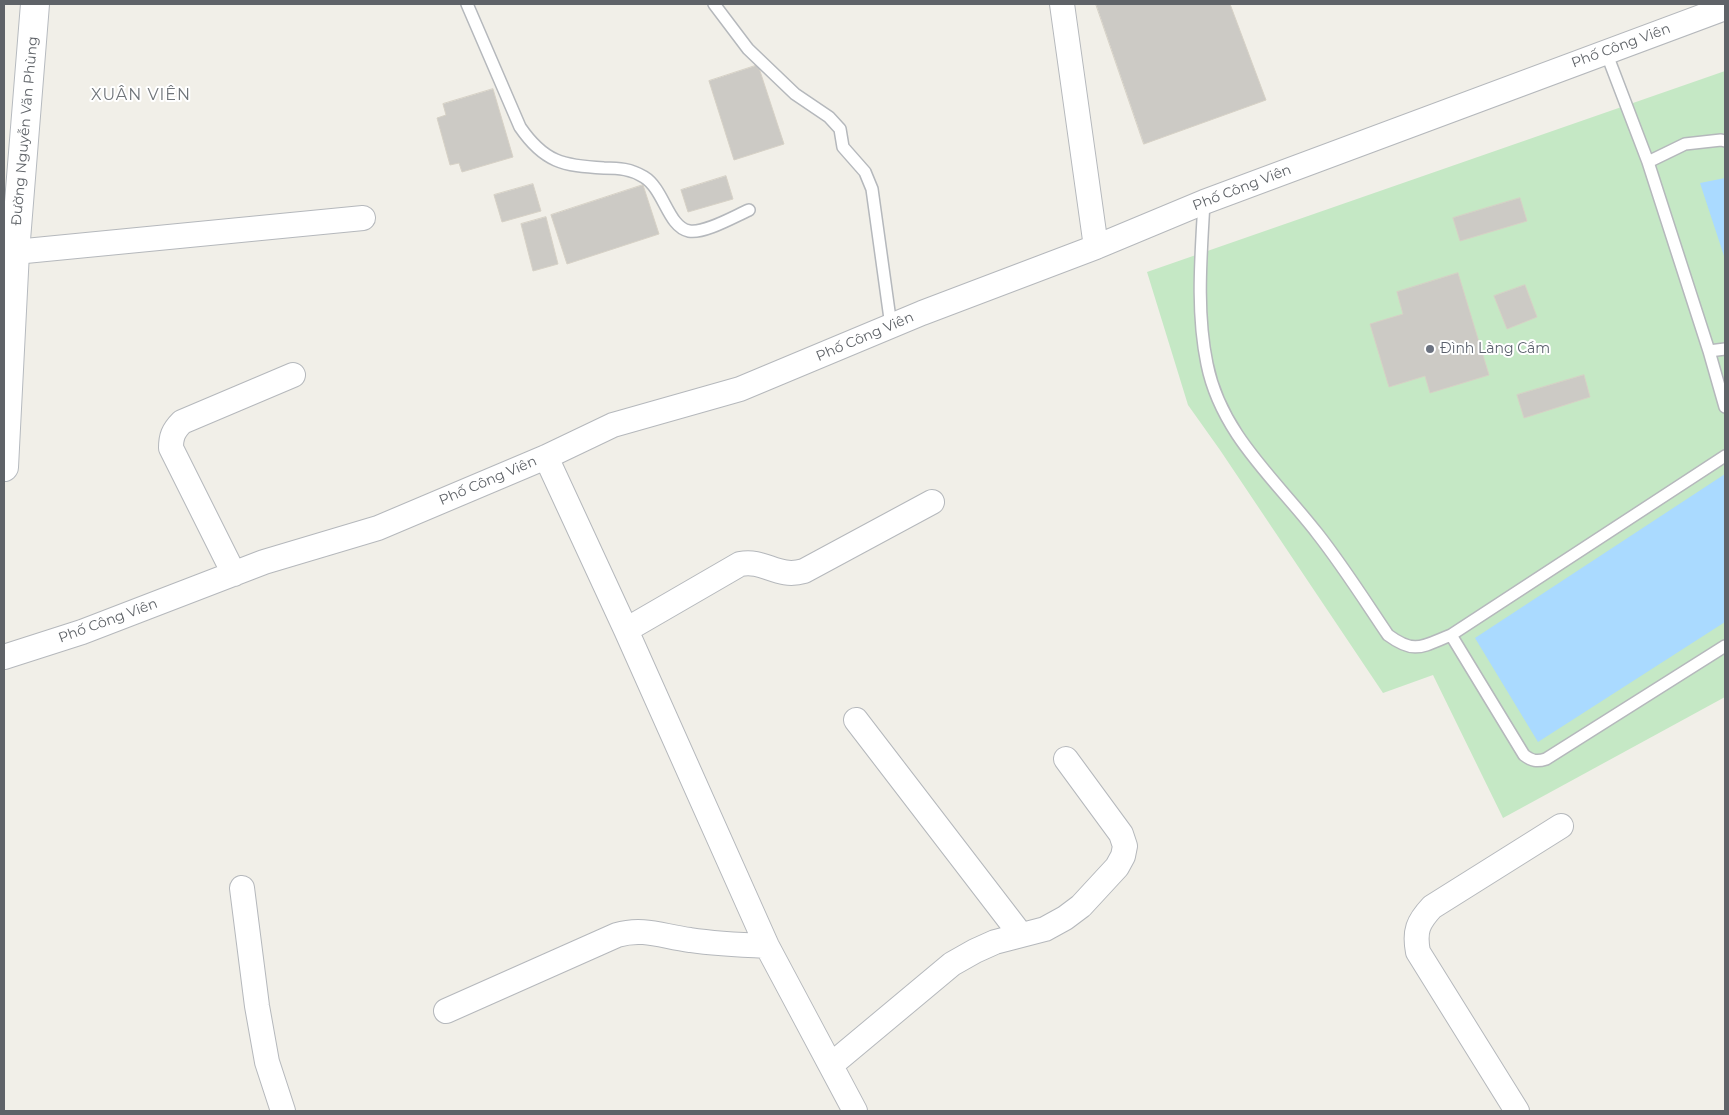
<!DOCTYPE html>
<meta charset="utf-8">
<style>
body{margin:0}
#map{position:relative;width:1729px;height:1115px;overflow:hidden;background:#f1efe8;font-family:Montserrat,sans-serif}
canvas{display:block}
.frame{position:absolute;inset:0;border:5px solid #5f6368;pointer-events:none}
</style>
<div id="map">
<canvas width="1729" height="1115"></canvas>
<div class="frame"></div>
</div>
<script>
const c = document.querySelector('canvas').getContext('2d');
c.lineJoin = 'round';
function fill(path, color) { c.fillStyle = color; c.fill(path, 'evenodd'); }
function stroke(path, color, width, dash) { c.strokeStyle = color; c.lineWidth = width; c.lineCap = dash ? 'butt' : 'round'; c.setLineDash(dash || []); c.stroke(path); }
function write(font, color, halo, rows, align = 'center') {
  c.font = font + ' Montserrat,sans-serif'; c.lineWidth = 4; c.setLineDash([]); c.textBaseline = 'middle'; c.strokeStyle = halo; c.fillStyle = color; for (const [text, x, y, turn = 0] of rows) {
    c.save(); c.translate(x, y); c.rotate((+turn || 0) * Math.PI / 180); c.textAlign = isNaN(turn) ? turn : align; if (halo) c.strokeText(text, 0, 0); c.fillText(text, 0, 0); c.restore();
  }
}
const green = new Path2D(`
 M1725 71V697L1503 818 1433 675 1383 693 1220 450 1188 405 1147 272Z`);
const water = new Path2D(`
 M1725 178V259L1700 183Z
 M1725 474V622L1538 742 1475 638Z`);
const building = new Path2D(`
 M1096 4H1230L1266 100 1144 144Z
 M758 65 784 144 734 160 709 81Z
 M493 89 513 157 462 172 459 163 450 165 437 118 446 115 443 104Z
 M726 176 733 199 688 212 681 190Z
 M533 184 541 211 502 222 494 195Z
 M643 185 659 234 567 264 551 215Z
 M1520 198 1527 221 1460 241 1453 218Z
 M546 217 558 264 533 271 521 224Z
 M1458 273 1489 375 1430 393 1425 376 1389 387 1370 324 1403 314 1397 292Z
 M1525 285 1537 317 1507 329 1494 296Z
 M1584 375 1590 397 1524 418 1517 395Z`);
const lane = new Path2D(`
 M467 4 520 127C544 162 563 166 604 168 619 168 631 169 644 177 664 189 668 227 689 231 704 234 735 216 749 210
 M714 4 748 49 795 94 829 117 840 129 843 147 865 172 872 189 891 326
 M1606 52 1648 162 1709 351 1725 407
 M1648 162 1685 144 1721 140 1725 141
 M1204 202C1201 256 1196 311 1207 364 1221 434 1275 479 1317 533 1343 566 1365 601 1388 635 1415 655 1423 646 1451 635L1725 456
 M1709 351 1725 349
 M1451 635 1524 755C1532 761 1537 762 1546 759L1725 646`);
const street = new Path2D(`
 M1062 4 1096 247
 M15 252 363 218
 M546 457 626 630 767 946 855 1111
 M234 574 171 448C171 437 173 431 182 422L293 375
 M626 630 740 564C765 559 777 579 804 571L932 502
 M4 657 82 632 264 562 378 528 546 457 613 425 740 389 922 313 1096 247 1204 202 1725 8
 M856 720 1021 935
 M242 888 257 1006 267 1062 283 1111
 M446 1011 617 935C644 927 664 937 690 940 716 944 741 945 767 946
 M831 1065 952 964 975 951 995 942 1045 929 1065 918 1081 906 1117 867 1123 856 1125 846 1121 834 1066 759
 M1517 1111 1418 952C1414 931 1418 922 1432 907L1561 826`);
const secondary = new Path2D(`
 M4 467 15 252 35 4`);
const markers = [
 [1430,349,5,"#6b7280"]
];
const streetNames = [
 ["Phố Công Viên",1621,46,-20],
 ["Đường Nguyễn Văn Phùng",25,131,-85],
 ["Phố Công Viên",1242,188,-21],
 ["Phố Công Viên",865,337,-23],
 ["Phố Công Viên",488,481,-23],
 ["Phố Công Viên",108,621,-20]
];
const worshipNames = [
 ["Đình Làng Cầm",1440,349]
];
const quarterNames = [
 ["XUÂN VIÊN",141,95]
];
fill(green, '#c5e8c5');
fill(water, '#aadaff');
fill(building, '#cccac5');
stroke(building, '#d6d1c6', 1);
stroke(lane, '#b5b8bc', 14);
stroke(street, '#b5b8bc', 26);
stroke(secondary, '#b6babf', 30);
stroke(lane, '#fff', 11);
stroke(street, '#fff', 24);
stroke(secondary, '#fff', 28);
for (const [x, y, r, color] of markers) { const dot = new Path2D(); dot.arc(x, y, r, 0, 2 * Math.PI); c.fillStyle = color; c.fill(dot); stroke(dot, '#fff', 2); }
write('14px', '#5f6368', '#fff', streetNames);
write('14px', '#5b616d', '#fff', worshipNames, 'left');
c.letterSpacing = '1px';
write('16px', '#70757a', '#fff', quarterNames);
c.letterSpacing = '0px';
</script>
